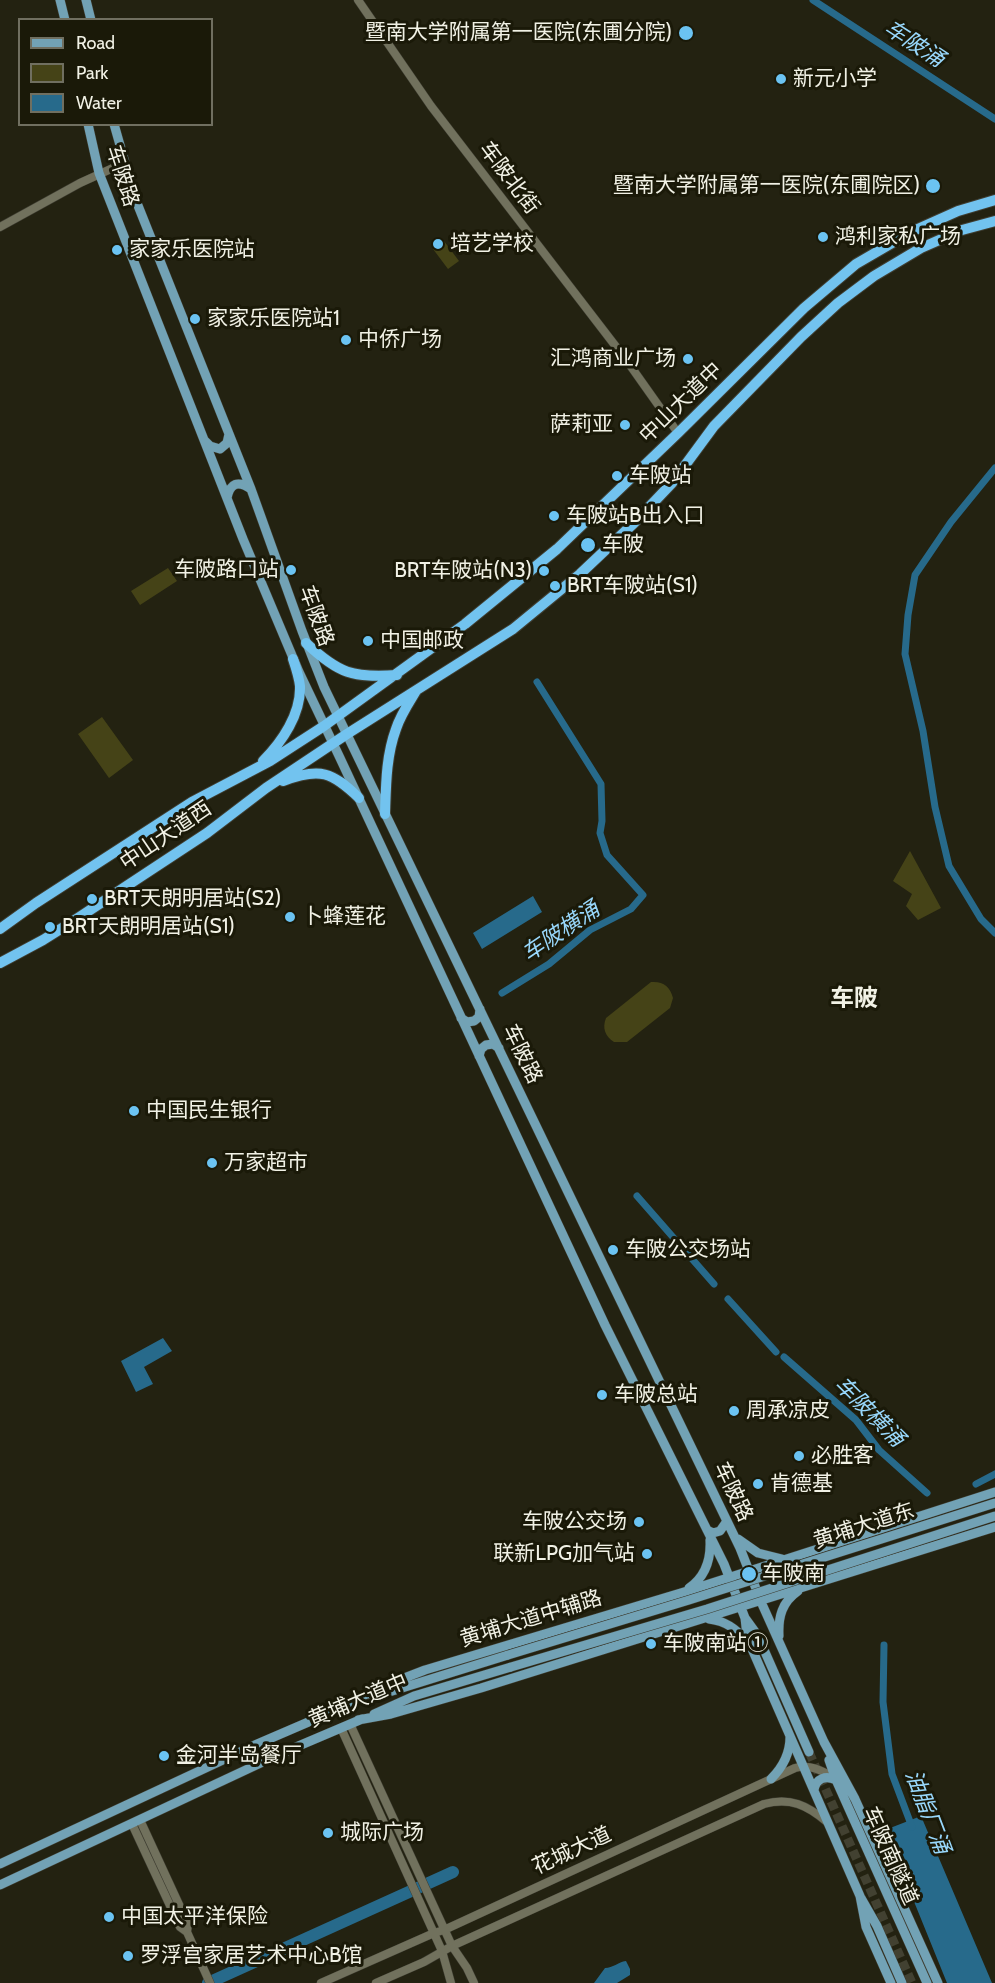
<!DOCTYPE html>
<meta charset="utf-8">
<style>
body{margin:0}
#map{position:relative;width:995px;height:1983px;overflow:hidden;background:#232211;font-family:Cabin,sans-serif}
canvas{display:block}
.legend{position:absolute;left:18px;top:18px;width:195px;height:108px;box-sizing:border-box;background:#1a1908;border:2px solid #706f60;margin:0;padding:8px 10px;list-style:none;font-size:18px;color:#f1f1e5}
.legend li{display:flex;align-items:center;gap:12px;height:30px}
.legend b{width:30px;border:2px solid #706f60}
</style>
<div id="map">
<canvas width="995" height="1983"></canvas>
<ul class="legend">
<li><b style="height:8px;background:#72a2b5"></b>Road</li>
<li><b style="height:16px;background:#454317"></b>Park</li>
<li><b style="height:16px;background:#276a8b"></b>Water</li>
</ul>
</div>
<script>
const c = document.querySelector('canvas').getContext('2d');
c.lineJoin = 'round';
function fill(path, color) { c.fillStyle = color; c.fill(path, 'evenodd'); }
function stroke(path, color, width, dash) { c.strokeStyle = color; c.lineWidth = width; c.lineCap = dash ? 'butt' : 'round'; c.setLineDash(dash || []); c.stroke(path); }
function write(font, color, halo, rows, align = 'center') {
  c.font = font + ' Cabin,"Noto Sans SC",sans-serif'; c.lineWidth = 6; c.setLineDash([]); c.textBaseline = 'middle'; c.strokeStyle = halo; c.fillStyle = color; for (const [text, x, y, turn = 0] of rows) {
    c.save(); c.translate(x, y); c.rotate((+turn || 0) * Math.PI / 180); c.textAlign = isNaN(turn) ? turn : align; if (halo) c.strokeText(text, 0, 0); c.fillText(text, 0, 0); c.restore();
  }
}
const green = new Path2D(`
 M444 241 459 261 448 269 433 249Z
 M168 568 177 581 140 605 131 591Z
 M102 717 133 760 109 778 78 734Z
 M910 851 941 908 918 920 906 906 912 894 893 881Z
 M651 982C663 981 670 986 673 998L670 1008 627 1042H614C605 1036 602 1028 606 1018Z`);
const water = new Path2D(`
 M533 896 542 912 482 949 473 933Z
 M163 1338 172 1351 144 1367 153 1384 136 1392 121 1361Z
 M921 1816 992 1983H947L885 1830Z
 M626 1961 630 1969V1975L617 1983H594L605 1968C613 1968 618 1962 626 1961Z`);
const canal = new Path2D(`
 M813 0 995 119
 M995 468 951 522 915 575 908 615 905 654 923 731 935 807 949 866 981 919 995 933
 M502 993 549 964 590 930 631 909 643 895 607 855 600 833 602 821 601 784 537 682
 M637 1196 714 1284
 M728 1299 776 1352
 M784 1357 856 1420 879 1450 927 1493
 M976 1484 995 1474
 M884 1645 883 1702 892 1774 912 1827`);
const river = new Path2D(`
 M208 1983 453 1872`);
const majorTunnel = new Path2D(`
 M809 1752 912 1983`);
const minor = new Path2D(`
 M358 0 431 106 627 361 678 433
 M0 227 80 183 124 163
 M350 1724 452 1946 467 1968 474 1983
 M341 1728 442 1951 451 1983
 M140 1820 188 1924 187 1932 210 1983
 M132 1824 180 1927 187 1932
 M321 1983 434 1933 444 1930 795 1768C809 1764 821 1770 833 1777
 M376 1983 424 1962 452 1946 764 1804C790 1797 807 1805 827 1822`);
const major = new Path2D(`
 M60 0 65 20
 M86 0 91 20
 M88 124 99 173 243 539 299 672 340 758 605 1325 724 1564 745 1618 747 1636 752 1649 860 1896 866 1927 891 1983
 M114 124 135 198 251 489 302 631 324 687 740 1548 762 1604 824 1742 855 1799 938 1983
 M205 441 210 446 220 449 227 443 229 434
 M227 498C230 483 238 480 251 489
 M461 1018 467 1022 474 1021 479 1017 480 1009
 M479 1056 481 1049 486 1045 493 1044 499 1048
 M707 1530 713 1533 720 1531 727 1521
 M738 1539 758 1553 782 1559
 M689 1588C705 1577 711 1560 710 1540
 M745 1618 758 1636 809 1752
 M709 1619C726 1621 737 1629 747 1642
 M779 1636C778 1617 782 1602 798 1591
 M373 1697 508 1655
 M328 1713 381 1687 425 1670 684 1592 995 1492
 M374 1714 414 1696 511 1667
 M358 1720 391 1714 481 1688 995 1527
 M829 1760 836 1780 927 1983
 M771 1779C783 1767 790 1754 790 1737
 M814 1790C816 1778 826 1775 836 1780
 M0 1864 255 1745 334 1711
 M0 1885 282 1753 362 1719
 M861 1898 877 1926 902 1983`);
const highway = new Path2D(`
 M306 643C339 674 353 678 397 675
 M263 761C282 742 301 714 300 686 299 677 296 668 293 659
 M283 781C320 767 332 772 359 798
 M385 814C386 785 386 756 396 729 400 716 408 704 416 691
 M0 929 36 903 192 802 270 761 324 726 465 624 557 549 678 433 804 308 856 264 911 232 958 211 995 200
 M0 963 43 940 78 918 207 833 266 788 347 734 513 629 580 574 634 523 672 483 714 426 801 337 838 303 874 276 921 248 962 230 995 221`);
const majorBridge = new Path2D(`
 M508 1655 689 1600 995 1503
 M511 1667 707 1609 995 1516`);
const markers = [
 [686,33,8,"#6bc3f2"],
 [781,79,6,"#6bc3f2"],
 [933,186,8,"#6bc3f2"],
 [823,237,6,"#6bc3f2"],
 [438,244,6,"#6bc3f2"],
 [117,250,6,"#6bc3f2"],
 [195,319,6,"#6bc3f2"],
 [346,340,6,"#6bc3f2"],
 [688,359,6,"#6bc3f2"],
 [625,425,6,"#6bc3f2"],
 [617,476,6,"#6bc3f2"],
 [554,516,6,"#6bc3f2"],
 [588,545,8,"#6bc3f2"],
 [291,570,6,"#6bc3f2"],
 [544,571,6,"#6bc3f2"],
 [555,586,6,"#6bc3f2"],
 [368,641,6,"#6bc3f2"],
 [92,899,6,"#6bc3f2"],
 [290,917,6,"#6bc3f2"],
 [50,927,6,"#6bc3f2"],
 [134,1111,6,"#6bc3f2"],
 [212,1163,6,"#6bc3f2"],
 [613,1250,6,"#6bc3f2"],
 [602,1395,6,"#6bc3f2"],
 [734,1411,6,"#6bc3f2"],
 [799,1456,6,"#6bc3f2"],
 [758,1484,6,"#6bc3f2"],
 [639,1522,6,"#6bc3f2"],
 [647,1554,6,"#6bc3f2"],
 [749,1574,8,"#6bc3f2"],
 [651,1644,6,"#6bc3f2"],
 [164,1756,6,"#6bc3f2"],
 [328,1833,6,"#6bc3f2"],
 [109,1917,6,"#6bc3f2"],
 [128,1956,6,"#6bc3f2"]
];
const poiNames = [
 ["暨南大学附属第一医院(东圃分院)",672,33,"right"],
 ["新元小学",793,79],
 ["暨南大学附属第一医院(东圃院区)",920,186,"right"],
 ["鸿利家私广场",835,237],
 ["培艺学校",450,244],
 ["家家乐医院站",129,250],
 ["家家乐医院站1",207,319],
 ["中侨广场",358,340],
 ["汇鸿商业广场",676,359,"right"],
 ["萨莉亚",613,425,"right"],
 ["车陂站",629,476],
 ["车陂站B出入口",566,516],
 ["车陂",602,545],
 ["车陂路口站",279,570,"right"],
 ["BRT车陂站(N3)",532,571,"right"],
 ["BRT车陂站(S1)",567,586],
 ["中国邮政",380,641],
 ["BRT天朗明居站(S2)",104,899],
 ["卜蜂莲花",302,917],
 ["BRT天朗明居站(S1)",62,927],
 ["中国民生银行",146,1111],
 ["万家超市",224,1163],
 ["车陂公交场站",625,1250],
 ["车陂总站",614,1395],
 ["周承凉皮",746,1411],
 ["必胜客",811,1456],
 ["肯德基",770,1484],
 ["车陂公交场",627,1522,"right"],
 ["联新LPG加气站",635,1554,"right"],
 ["车陂南",762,1574],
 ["车陂南站①",663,1644],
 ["金河半岛餐厅",176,1756],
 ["城际广场",340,1833],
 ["中国太平洋保险",121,1917],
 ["罗浮宫家居艺术中心B馆",140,1956]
];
const streetNames = [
 ["车陂路",122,176,72],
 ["车陂北街",509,178,53],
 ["中山大道中",681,403,-44],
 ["车陂路",316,616,70],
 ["中山大道西",166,836,-34],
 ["车陂路",522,1054,64],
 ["车陂路",733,1492,65],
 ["黄埔大道东",864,1526,-18],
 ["黄埔大道中辅路",531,1619,-17],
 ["黄埔大道中",358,1701,-23],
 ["花城大道",572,1851,-25],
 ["车陂南隧道",890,1856,66]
];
const waterNames = [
 ["车陂涌",914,44,33],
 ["车陂横涌",561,932,-34],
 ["车陂横涌",869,1412,45],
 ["油脂厂涌",927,1812,69]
];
const quarterNames = [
 ["车陂",854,999]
];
fill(green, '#454317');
fill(water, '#276a8b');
stroke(canal, '#276a8b', 7);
stroke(river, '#276a8b', 12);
stroke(majorTunnel, '#424131', 9, [9, 4.5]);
stroke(minor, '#3f3e32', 9);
stroke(major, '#3f3e32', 10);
stroke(highway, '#3f3e32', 12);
stroke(minor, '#71715d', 8);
stroke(major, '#72a2b5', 9);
stroke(highway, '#72c3ef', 10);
stroke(majorBridge, '#3f3e32', 10, []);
stroke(majorBridge, '#72a2b5', 9);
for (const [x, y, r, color] of markers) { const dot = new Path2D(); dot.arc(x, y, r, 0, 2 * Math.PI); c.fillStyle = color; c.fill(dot); stroke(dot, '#1a1908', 2); }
write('21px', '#f1f1e5', '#1a1908', poiNames, 'left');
write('21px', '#f1f1e5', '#1a1908', streetNames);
write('italic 22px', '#98d7fb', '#1a1908', waterNames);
write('bold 24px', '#f1f1e5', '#1a1908', quarterNames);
</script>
